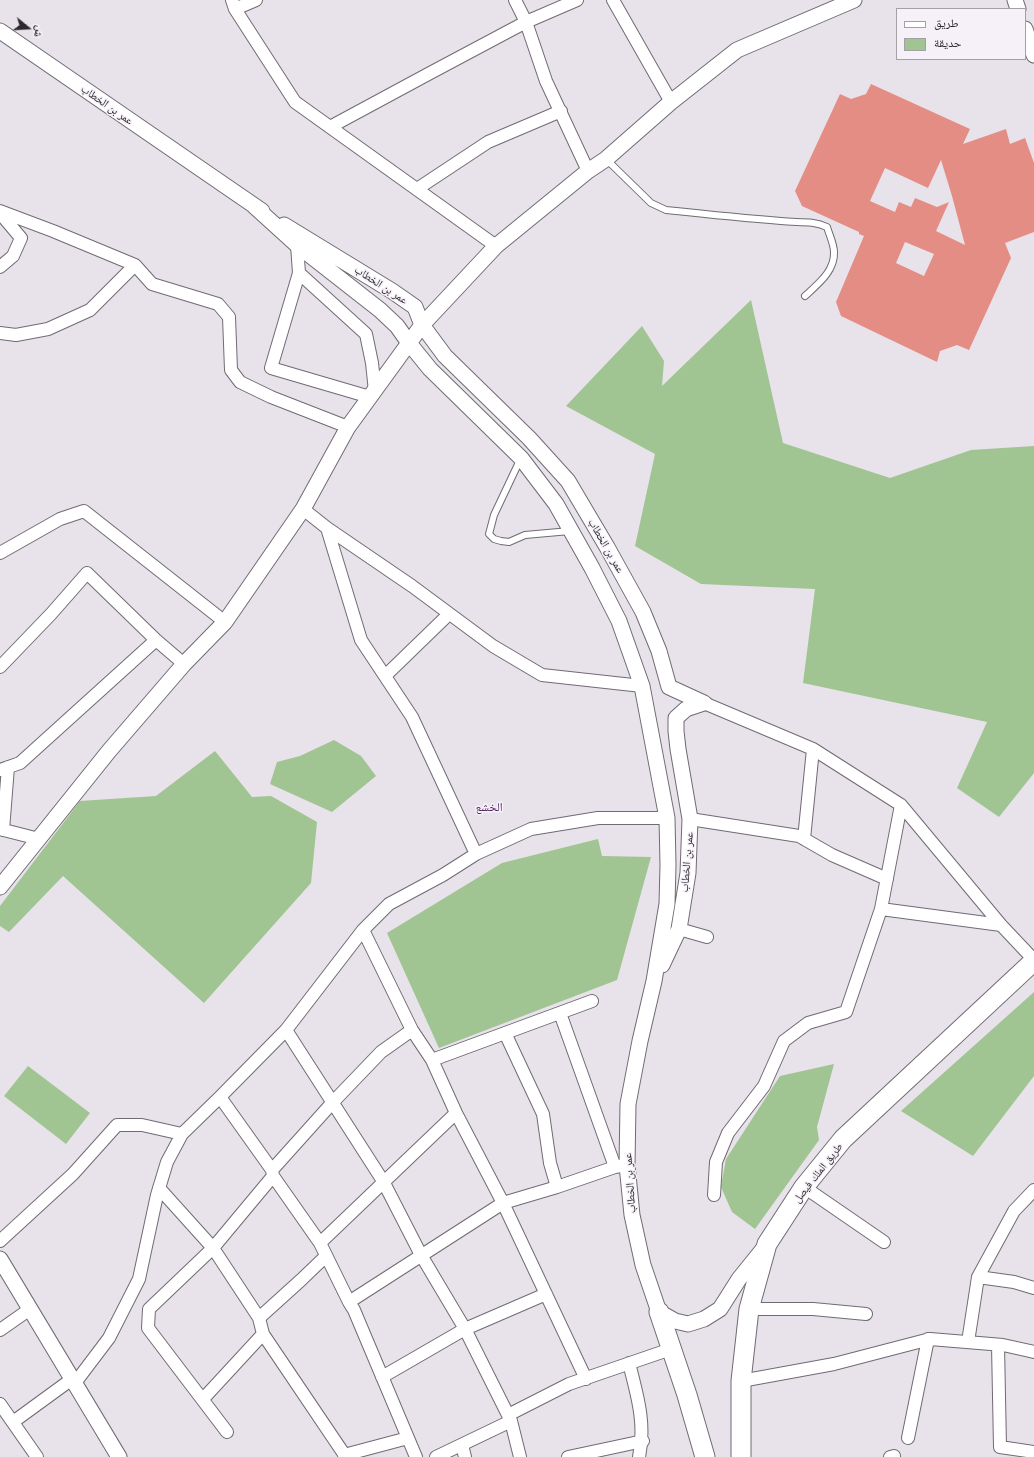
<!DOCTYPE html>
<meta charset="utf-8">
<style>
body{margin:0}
#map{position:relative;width:1034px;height:1457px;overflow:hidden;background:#e8e2ea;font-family:Quicksand,"Noto Naskh Arabic",sans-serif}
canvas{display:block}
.legend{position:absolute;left:896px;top:8px;width:130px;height:52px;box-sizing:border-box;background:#f6f0f8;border:1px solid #a5a0a6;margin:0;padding:5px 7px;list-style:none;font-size:12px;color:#2b292c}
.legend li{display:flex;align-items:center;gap:8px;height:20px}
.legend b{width:20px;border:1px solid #a5a0a6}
.north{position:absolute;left:8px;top:8px;width:40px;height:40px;-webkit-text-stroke:3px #f6f0f8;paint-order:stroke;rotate:108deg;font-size:11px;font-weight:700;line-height:16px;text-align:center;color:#2b292c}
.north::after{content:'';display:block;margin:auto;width:14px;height:18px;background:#2b292c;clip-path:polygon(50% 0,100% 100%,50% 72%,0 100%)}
</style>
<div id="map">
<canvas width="1034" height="1457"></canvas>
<ul class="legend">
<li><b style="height:5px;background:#fff"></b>طريق</li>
<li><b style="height:11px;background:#a0c492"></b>حديقة</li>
</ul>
<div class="north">ش</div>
</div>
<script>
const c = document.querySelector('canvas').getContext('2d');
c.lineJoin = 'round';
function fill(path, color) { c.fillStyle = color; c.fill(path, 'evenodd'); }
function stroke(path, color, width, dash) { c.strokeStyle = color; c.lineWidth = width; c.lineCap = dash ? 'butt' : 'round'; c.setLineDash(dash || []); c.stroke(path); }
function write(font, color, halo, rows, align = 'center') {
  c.font = font + ' Quicksand,"Noto Naskh Arabic",sans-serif'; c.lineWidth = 3; c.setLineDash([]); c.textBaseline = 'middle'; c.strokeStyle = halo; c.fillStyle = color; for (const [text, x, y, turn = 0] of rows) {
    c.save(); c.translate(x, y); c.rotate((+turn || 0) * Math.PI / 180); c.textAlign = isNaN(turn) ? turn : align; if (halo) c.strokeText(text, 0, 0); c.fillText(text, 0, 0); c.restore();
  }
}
const green = new Path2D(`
 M751 300 783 443 890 478 971 450 1034 446V773L999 817 957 788 987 722 803 683 815 589 701 584 635 546 655 454 566 406 642 326 664 361 662 386Z
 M334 740 361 756 376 776 332 812 270 784 277 762 300 756Z
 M215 751 252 797 271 796 317 822 311 883 204 1003 63 876 9 932 0 926V906L80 801 156 796Z
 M598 839 602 856 651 857 617 980 439 1048 387 933 502 863Z
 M1034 992V1076L973 1156 901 1111Z
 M834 1064 817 1127 819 1140 755 1229 732 1212 721 1187 726 1159 780 1076Z
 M28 1066 90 1113 66 1144 4 1096Z`);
const building = new Path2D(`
 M871 84 970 129 963 144 1006 129 1010 144 1025 138 1034 163V232L1005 243 1011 258 969 350 957 345 940 351 937 362 841 316 836 302 864 236 859 234V232L802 206 795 191 840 94 851 99 866 94ZM941 160 952 196 965 245 936 231 949 202 937 207 915 198 911 207 899 202 895 212 870 201 885 168 928 188ZM905 242 934 254 924 276 896 263Z`);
const service = new Path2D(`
 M606 159 651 203 666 210C704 214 743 218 781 221 797 223 812 220 827 227 829 234 834 244 834 252 835 271 818 284 805 296
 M520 460 494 515 489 534 494 539 501 541 509 542 525 535 570 531`);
const minor = new Path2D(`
 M232 0 235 9 295 102 496 246
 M515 0 526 22 546 81 588 171
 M613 0 671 102
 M235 9 256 0
 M330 127 432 72 526 22 577 0
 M417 189 488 142 561 111
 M0 211 53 231 135 265 152 284 218 304 229 317 231 370 240 382 271 397 348 427
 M0 213 21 238 13 256 0 267
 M297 245 299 273 366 334 372 363 375 391
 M299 273 271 368 370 397
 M0 333 16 335 48 329 90 310 135 265
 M303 509 327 528 412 586 493 646 542 675 642 686
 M327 528 361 640 412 717 476 854
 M0 553 60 519 84 511 225 622
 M0 667 51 614 87 573 156 640 184 664
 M385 676 449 614
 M704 703 813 749 901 805 1001 925 1034 960
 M0 770 20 763 156 640
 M690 819 799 836 832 855 887 879
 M0 829 39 839
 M3 830 8 767
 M804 839 813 749
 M881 909 1001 925
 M679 929 707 937
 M363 930 412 1030 432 1060 456 1113 503 1203 586 1379
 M560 1013 615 1167
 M286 1030 383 1181 421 1255 465 1329 511 1421 520 1457
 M505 1033 543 1114 550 1163 557 1187
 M432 1060 592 1001
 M220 1097 272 1170 273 1176 320 1243 349 1302 354 1310 416 1457
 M272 1170 333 1102 381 1052 412 1030
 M804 1187 884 1242
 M159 1188 213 1248 259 1318 263 1334 346 1457
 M714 1195 716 1162 728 1133 764 1086 784 1041 808 1023 846 1012 881 909 901 805
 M0 1241 73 1174 117 1125H142L182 1134
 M320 1243 456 1113
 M978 1277 1014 1282 1034 1288
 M349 1302 503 1203 557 1187 615 1167 627 1165
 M749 1309H813L866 1314
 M259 1318 301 1280 326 1256
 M0 1330 30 1309
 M968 1342 978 1277 1014 1211 1034 1190
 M998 1345 1000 1447 1034 1452
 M629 1363C637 1395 646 1423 639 1457
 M382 1377 465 1329 546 1294
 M741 1381 834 1364 930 1339 1003 1345 1034 1352
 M75 1383 109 1338 139 1279 157 1195 167 1162 182 1134 220 1097 286 1030 363 930 389 904 443 875 476 854 531 829 598 818H667
 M203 1399 263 1334
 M0 1404 37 1457
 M508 1415 569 1384 671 1349
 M13 1422 72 1379
 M227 1432 148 1328 149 1309 213 1248 273 1176
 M908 1438 928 1339
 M462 1445 465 1457
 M344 1455 408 1438
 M436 1457 511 1421
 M568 1457 643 1441
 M890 1457 894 1456`);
const tertiary = new Path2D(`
 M1015 0 1018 9
 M1025 29 1034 55
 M0 31 262 211
 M254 206 297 245 380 310 397 326 409 343 430 369 521 458 556 504 592 568 619 621 642 686 667 818 668 865 667 904 654 981 640 1041 628 1104 627 1165 632 1215 643 1265 659 1312 675 1321 688 1324 704 1319 720 1309 739 1279 764 1248
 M284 225 392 291 415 307 422 325 445 356 529 438 568 481 607 547 643 612 659 651 669 687 704 703
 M0 887 109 751 184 664 225 622 303 509 348 427 409 343 422 325 496 246 588 171 606 159 671 102 737 50 854 0
 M662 965 679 929 688 873 690 819 678 749 676 731V718L686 709 704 703
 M0 1259 119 1457`);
const primary = new Path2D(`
 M659 1312 687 1395 705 1457
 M741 1457V1381L749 1309 767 1244 804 1187 843 1139 1034 961`);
const streetNames = [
 ["عمر بن الخطاب",107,105,35],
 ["عمر بن الخطاب",381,285,33],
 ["عمر بن الخطاب",606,546,60],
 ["عمر بن الخطاب",687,862,-85],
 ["طريق الملك فيصل",818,1173,-52],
 ["عمر بن الخطاب",630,1183,-94]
];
const neighbourhoodNames = [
 ["الخشع",489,807]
];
fill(green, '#a0c492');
fill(building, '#e48d84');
stroke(service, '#706b72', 8);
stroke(minor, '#706b72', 14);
stroke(tertiary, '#706b72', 17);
stroke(primary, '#706b72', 21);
stroke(service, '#fff', 6);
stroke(minor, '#fff', 12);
stroke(tertiary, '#fff', 15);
stroke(primary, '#fff', 19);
write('11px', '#2b292c', '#f6f0f8', streetNames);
write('12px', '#50275c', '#f6f0f8', neighbourhoodNames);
</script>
